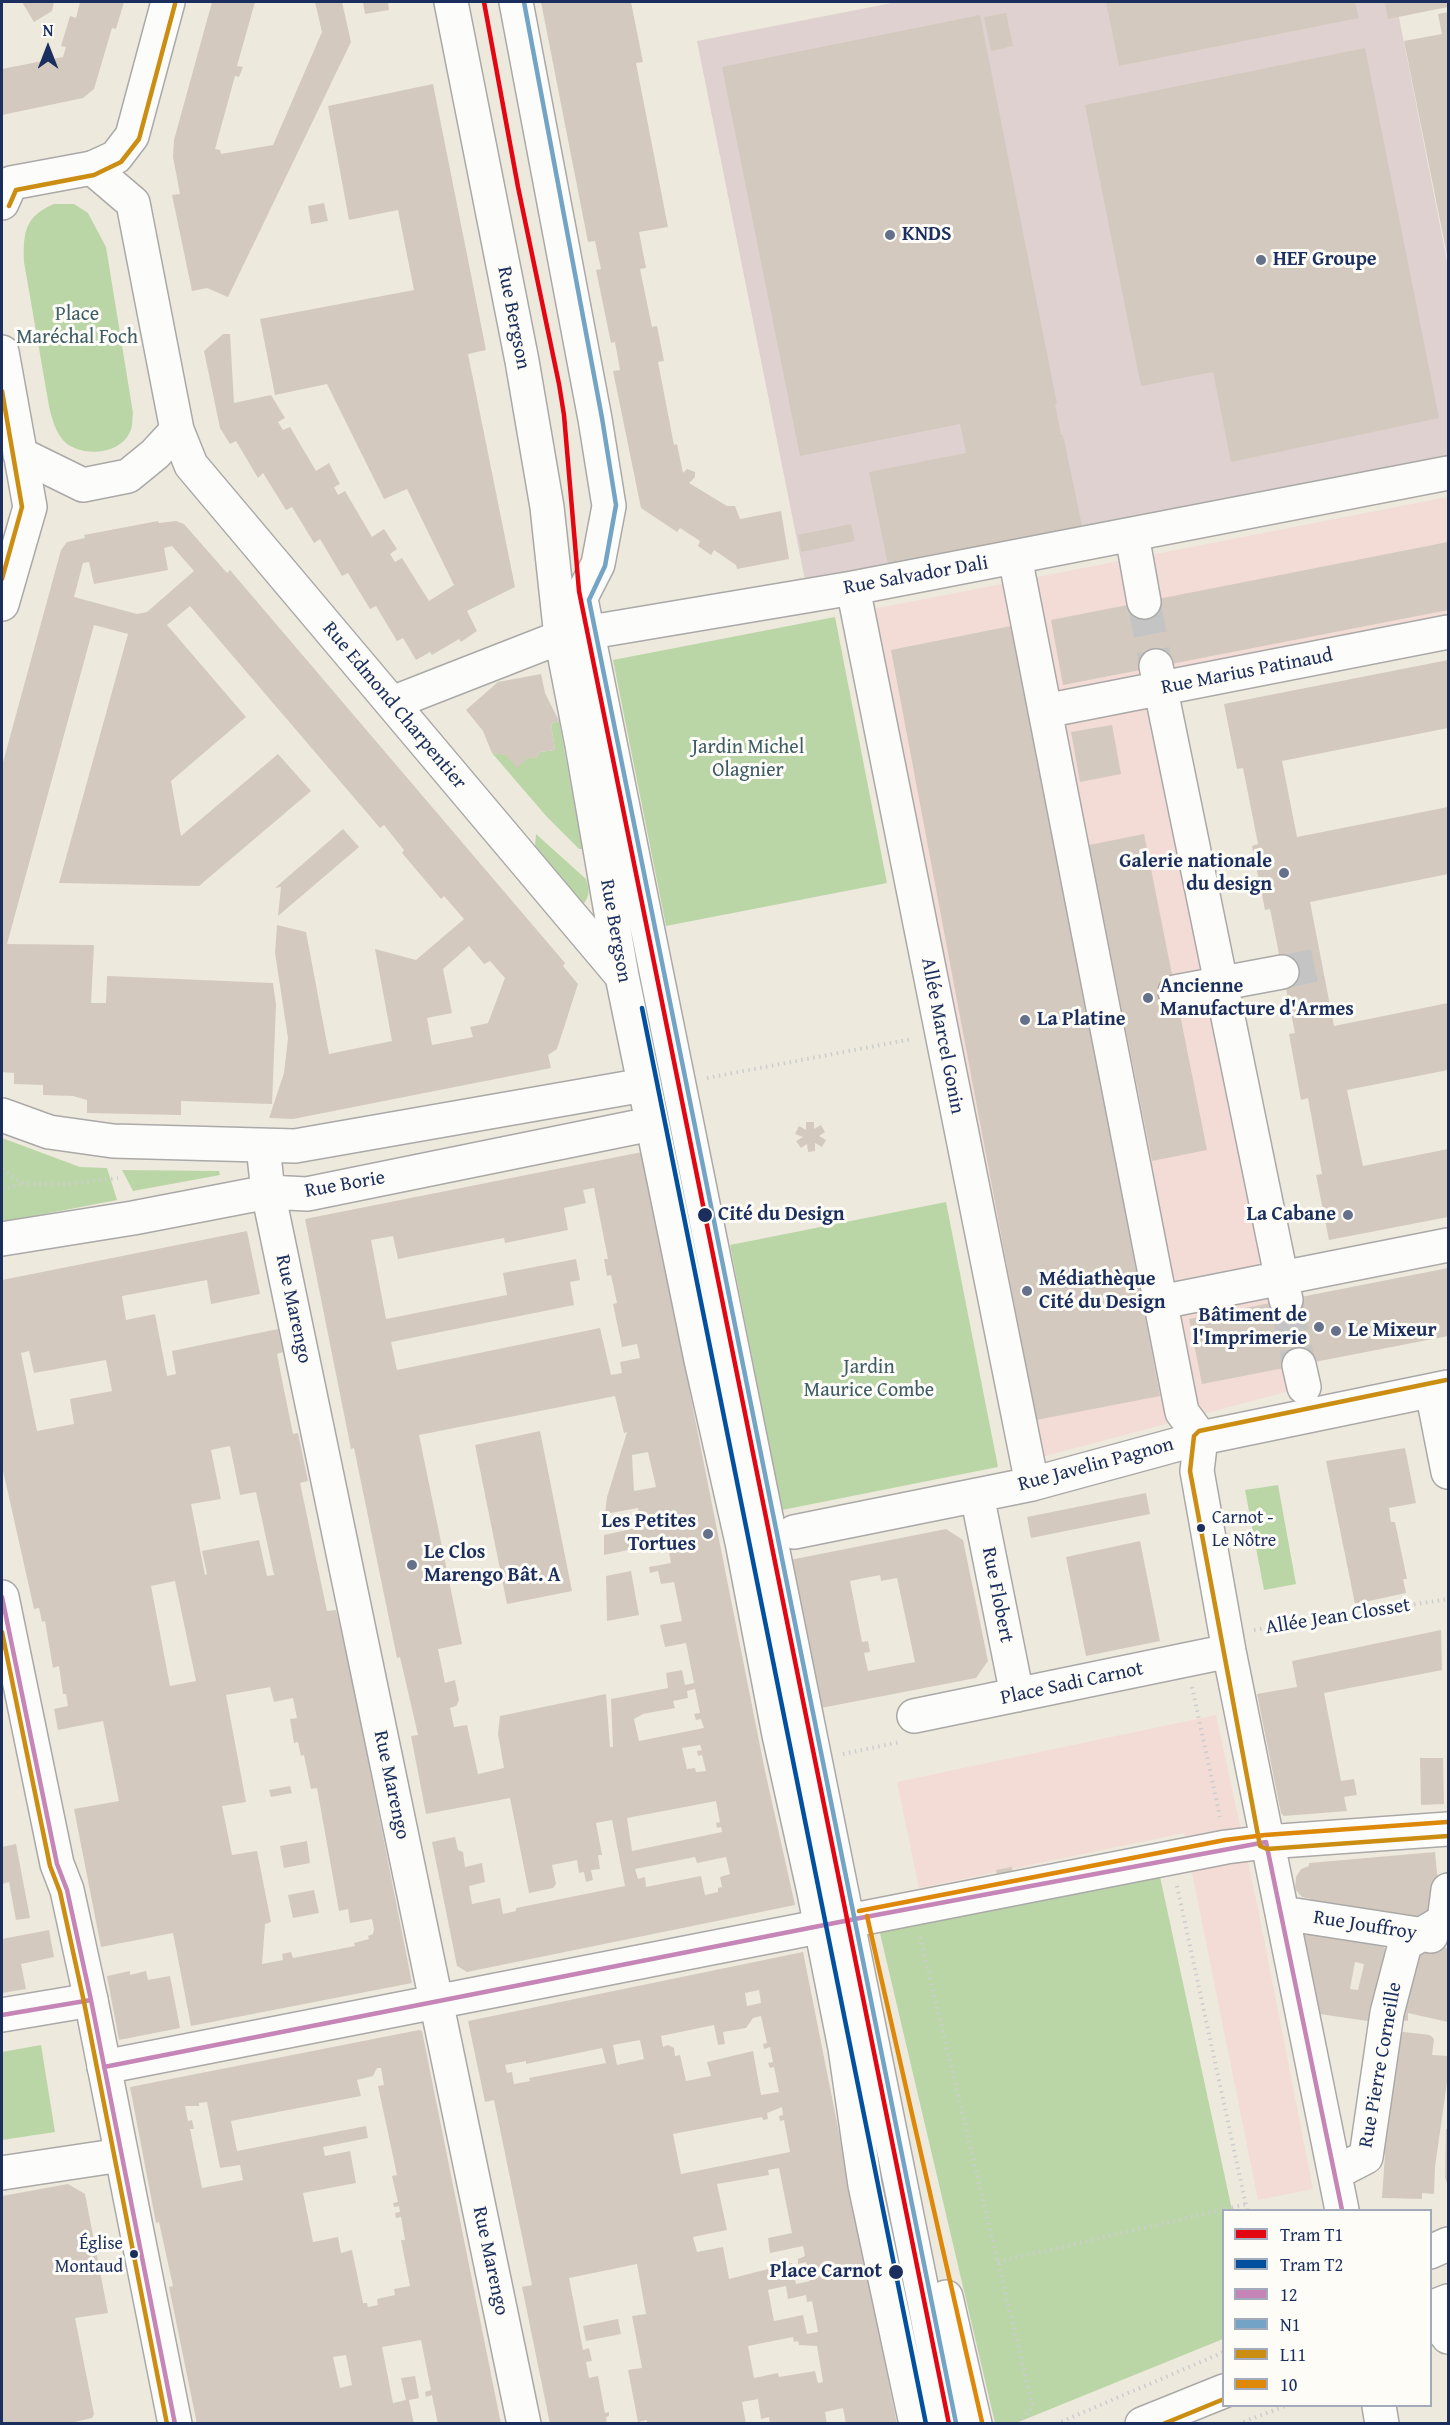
<!DOCTYPE html>
<meta charset="utf-8">
<style>
body{margin:0}
#map{position:relative;width:1450px;height:2425px;overflow:hidden;background:#eee9dd;font-family:"Gentium Book Plus",serif}
canvas{display:block}
.frame{position:absolute;inset:0;border:3px solid #1b2f5e;pointer-events:none}
.legend{position:absolute;left:1222px;top:2209px;width:210px;height:198px;box-sizing:border-box;background:#fdfcf7;border:2px solid #a3aaba;margin:0;padding:8px 10px;list-style:none;font-size:18px;color:#1b2f5e}
.legend li{display:flex;align-items:center;gap:12px;height:30px}
.legend b{width:30px;border:2px solid #a3aaba}
.north{position:absolute;left:18px;top:18px;width:60px;height:60px;-webkit-text-stroke:4px #fdfcf7;paint-order:stroke;rotate:0deg;font-size:16px;font-weight:700;line-height:24px;text-align:center;color:#1b2f5e}
.north::after{content:'';display:block;margin:auto;width:21px;height:27px;background:#1b2f5e;clip-path:polygon(50% 0,100% 100%,50% 72%,0 100%)}
</style>
<div id="map">
<canvas width="1450" height="2425"></canvas>
<div class="frame"></div>
<ul class="legend">
<li><b style="height:8px;background:#e30613"></b>Tram T1</li>
<li><b style="height:8px;background:#02509e"></b>Tram T2</li>
<li><b style="height:8px;background:#c585b6"></b>12</li>
<li><b style="height:8px;background:#74a4c5"></b>N1</li>
<li><b style="height:8px;background:#cb8e13"></b>L11</li>
<li><b style="height:8px;background:#dd8809"></b>10</li>
</ul>
<div class="north">N</div>
</div>
<script>
const c = document.querySelector('canvas').getContext('2d');
c.lineJoin = 'round';
function fill(path, color) { c.fillStyle = color; c.fill(path, 'evenodd'); }
function stroke(path, color, width, dash) { c.strokeStyle = color; c.lineWidth = width; c.lineCap = dash ? 'butt' : 'round'; c.setLineDash(dash || []); c.stroke(path); }
function write(font, color, halo, rows, align = 'center') {
  c.font = font + ' "Gentium Book Plus",serif'; c.lineWidth = 6; c.setLineDash([]); c.textBaseline = 'middle'; c.strokeStyle = halo; c.fillStyle = color; for (const [text, x, y, turn = 0] of rows) {
    c.save(); c.translate(x, y); c.rotate((+turn || 0) * Math.PI / 180); c.textAlign = isNaN(turn) ? turn : align; if (halo) c.strokeText(text, 0, 0); c.fillText(text, 0, 0); c.restore();
  }
}
const built = new Path2D(`
 M1448 497V632L1160 689 1304 1387 1027 1461 858 612Z
 M1216 1715 1257 1904 1313 2189 1258 2200 1184 1833 919 1888 897 1782Z`);
const industrial = new Path2D(`
 M897 2H1396L1448 266V458L806 585 697 41Z`);
const green = new Path2D(`
 M54 204H74L88 213 106 247 133 413C132 418 133 427 130 432 120 454 86 457 67 444 56 435 52 419 49 406L24 262C23 232 25 216 54 204Z
 M835 617 887 883 666 926 613 660Z
 M559 721 582 847V849H579L547 817 492 753 536 758 540 752 555 750 551 724Z
 M536 834 586 879C590 891 590 896 582 906L535 846Z
 M2 1138 80 1167 107 1168 117 1200 2 1222Z
 M122 1170 219 1171 220 1175 133 1191Z
 M946 1202 998 1467 782 1510 730 1245Z
 M1278 1485 1296 1584 1264 1590 1245 1490Z
 M1159 1872 1232 2210H1224L1223 2339 1016 2423H995L879 1929Z
 M41 2045 55 2132 2 2140V2052Z`);
const building = new Path2D(`
 M22 2H54L52 11 34 22Z
 M80 2H124L116 29 112 28 94 89 83 98 2 115V69L63 57 66 47 61 46 70 16 76 18Z
 M212 2H255L237 66 243 67 239 77 235 76 215 149 220 150 221 154 273 145 322 32 315 2H342L351 42 228 297 207 288 192 291 172 195 180 194 173 157 174 140Z
 M363 2H388L389 10 365 14Z
 M541 2H631L643 62 636 63 668 227 639 232 646 268 640 269 652 327 657 326 664 361 658 362 674 445 677 444 683 473 687 469 695 472V477L689 483 727 506H735L740 519 781 511 789 559 737 569 736 565 714 550 711 555 698 546 700 541 680 528 677 532 641 508 613 371 620 370 615 342 611 343 596 270 601 269 595 241 588 242Z
 M1106 2H1355L1359 18 1119 66Z
 M1385 2H1448V7L1388 19Z
 M1448 12V255H1447L1404 41 1442 34 1438 14Z
 M1006 13 1013 46 991 51 984 17Z
 M980 15 1057 404H1055L1061 435H1063L1082 526 888 565 869 472 966 453 960 424 800 456 722 67Z
 M1365 48 1439 418 1231 462 1213 372 1141 386 1085 105Z
 M433 84 486 350 468 354 515 587 467 611 477 631 461 642 459 639 432 655 430 652 416 660 403 638 397 641 376 606 370 609 348 573 342 576 320 539 314 543 292 507 286 510 263 473 258 478 236 441 230 444 220 428 204 351 223 334H230L234 403 271 395 285 418 278 422 283 430 290 427 316 471 329 463 340 484 334 487 338 495 345 491 372 537 384 529 397 549 390 554 395 562 402 558 429 601 454 585 407 489 384 499 327 384 275 395 260 319 414 290 398 210 349 220 328 106Z
 M324 203 328 221 311 224 308 206Z
 M158 521 159 523 176 521 184 524 227 573 230 570 565 963 563 966 578 984 557 1049 548 1055 551 1068 293 1119 269 1118 284 1073 288 1038 275 953 277 925 306 932 329 1054 392 1041 375 949 416 960 464 919 444 896 441 899 402 853 404 850 384 825 380 828 190 606 167 625 246 717 171 781 181 836 278 754 311 791 199 886 59 883 128 634 94 625 7 944 94 945 91 1003H106L107 976 273 983 276 1005 272 1104 181 1101V1115L87 1113V1100L73 1096 43 1095V1085L14 1084V1073L2 1072V766L61 550 67 542 85 538 84 535ZM172 546 194 571 147 612 137 614 74 597 83 563 89 562 94 584 168 570 164 548ZM469 946 484 964 490 961 505 978 488 1023 470 1027 473 1037 432 1045 427 1018 452 1013 443 969Z
 M851 524 855 541 801 552 798 535Z
 M1448 542V610L1063 685 1051 620Z
 M1016 625 1160 1396 1036 1420 891 650Z
 M1448 660V728L1282 761 1297 837 1448 807V874L1310 902 1334 1026 1448 1003V1070L1347 1090 1363 1166 1448 1149V1217L1329 1240 1316 1175 1322 1174 1308 1098 1301 1100 1289 1034 1295 1033 1270 909 1265 910 1252 846 1258 844 1243 768 1237 769 1224 704Z
 M541 674 545 693 559 721 551 724 555 750 540 752 536 759 529 757 517 768 506 755 492 753 483 731 466 710 498 682Z
 M1112 725 1121 774 1080 782 1071 732Z
 M343 829 359 847 278 916 281 887 275 888Z
 M1144 834 1207 1150 1152 1161 1089 845Z
 M806 1122H814V1129L821 1125 825 1132 819 1136 826 1140 822 1147 815 1143V1151L808 1152 807 1144 801 1148 796 1141 803 1137 795 1134 799 1126 806 1130Z
 M642 1152 765 1771 795 1905 467 1972 457 1966 432 1842 455 1837 458 1850 463 1852 465 1867 482 1863 485 1882 469 1886 472 1904 500 1898 503 1914 516 1911V1908L625 1886 612 1820 596 1823 602 1855H598L600 1869 591 1870 593 1880 586 1882 584 1872 579 1873 577 1860 552 1865 556 1884 553 1888 529 1893 510 1798 426 1814 411 1736 418 1735 400 1657 397 1658 354 1448 351 1449 305 1219ZM594 1188 608 1259H604L607 1276 611 1275 617 1303 613 1304 622 1347 637 1344 640 1358 620 1362 622 1373 611 1375 600 1328 397 1370 391 1342 574 1305 570 1282 580 1280 576 1259 503 1273 507 1295 386 1319 371 1240 393 1236 398 1259 504 1238 505 1243 568 1230 564 1208 586 1203 583 1190ZM615 1396 624 1433 627 1432 607 1497 605 1514 638 1508 641 1527 604 1535V1555L667 1542 671 1563 649 1567 650 1573 658 1571 661 1584 674 1582 682 1621 660 1625 665 1647 686 1643 694 1683 685 1685 682 1670 666 1673 668 1688 611 1699 613 1747H610L606 1694 500 1716 498 1734 504 1768 478 1774 467 1725 454 1727 450 1708 456 1706 459 1700 455 1680 445 1683 438 1649 462 1644 419 1435ZM648 1452 656 1487 634 1491 632 1455ZM695 1689 700 1713 694 1714 696 1720 701 1719 704 1728 639 1741 634 1719 643 1714 675 1708 673 1701 688 1698 687 1691ZM700 1745 702 1750 697 1751 698 1756 702 1755 706 1771 696 1772 695 1768 687 1769 682 1748ZM716 1801 720 1822 716 1823 717 1828 721 1827 722 1832 632 1851 627 1818ZM695 1857 697 1863 726 1857 730 1874 720 1877 722 1887 718 1888V1892L705 1895 701 1876 646 1887 645 1877 638 1879 635 1869Z
 M247 1231 260 1294 211 1304 207 1280 122 1296 126 1320 155 1314 167 1376 176 1374 172 1351 278 1329 283 1352 277 1354 284 1390 293 1434 298 1433 308 1481 300 1483 327 1611 336 1610 350 1669 412 1983 191 2026 173 1933 101 1947 74 1809 119 1801 103 1721 58 1730 54 1709 68 1706 66 1694H63L59 1666 53 1668 45 1621 42 1622 39 1608 34 1609 2 1466V1280ZM29 1351 34 1373 106 1360 112 1391 70 1399 74 1424 37 1431 21 1353ZM230 1446 240 1495 256 1492 274 1575 267 1576 259 1540 202 1551 207 1574 205 1575 191 1504 221 1499 211 1450ZM175 1581 196 1681 170 1686 151 1586ZM270 1687 274 1702 293 1698 297 1718 290 1719 294 1743 298 1742 301 1756 304 1755 311 1789 317 1788 339 1911 348 1909 350 1923 372 1919 374 1929 373 1934 368 1936 369 1939 354 1943 355 1946 293 1958 291 1952 282 1954 283 1960 262 1964 265 1924 271 1922 257 1851 232 1855 222 1806 246 1802 226 1695Z
 M1448 1268V1336L1202 1384 1189 1319Z
 M540 1431 572 1591 507 1604 475 1445Z
 M1405 1448 1416 1503 1389 1508 1391 1522H1395L1407 1579H1403L1406 1593 1355 1604 1326 1461Z
 M1146 1493 1150 1514 1031 1538 1027 1517Z
 M946 1529 963 1540 988 1661 976 1678 821 1708 790 1560ZM880 1575 881 1581 897 1578 915 1662 868 1671 864 1653 870 1652 868 1641 862 1642 850 1581Z
 M1140 1541 1160 1641 1086 1656 1066 1557Z
 M631 1571 639 1615 607 1621 606 1576Z
 M1441 1630 1442 1670 1324 1693 1341 1781 1354 1779 1357 1795 1344 1797 1347 1811 1284 1816 1281 1813 1257 1694 1297 1687 1292 1661Z
 M1420 1758H1443L1444 1804 1421 1805Z
 M290 1786 292 1793 271 1797 269 1790Z
 M307 1841 310 1863 284 1868 280 1846Z
 M16 1844 30 1918 16 1920 9 1882 2 1884V1847Z
 M1435 1852 1439 1894 1434 1907 1421 1919 1324 1905V1902H1312L1311 1899 1302 1897 1295 1889 1296 1877 1301 1869 1309 1866V1863Z
 M1012 1867 1013 1873 997 1876 996 1870Z
 M314 1890 319 1913 293 1918 288 1895Z
 M1303 1929 1380 1941 1387 1952 1374 2022 1320 2014ZM1355 1962 1364 1964 1358 1990 1350 1989Z
 M49 1930 54 1957 21 1964 26 1989 2 1993V1939Z
 M1421 1942 1448 1948V2022L1408 2013V2021L1394 2019Z
 M803 1952 897 2424H846L843 2408 825 2412 827 2424H770L769 2417 761 2419 758 2399 742 2402 746 2424H647V2420L638 2422 628 2370 642 2368 632 2316 646 2314 637 2264 569 2278 583 2350 589 2348 592 2361 586 2362 589 2378 598 2376 605 2413 609 2412V2416L606 2417 607 2424H550L522 2287 532 2285 494 2100 485 2102 468 2021ZM759 1990 761 2003 747 2006 745 1993ZM761 2016 767 2043 763 2044 764 2049 770 2047 773 2062 768 2063 770 2068 774 2067 779 2092 761 2095 753 2051 707 2062 711 2076 686 2081 680 2055 675 2056 674 2048 668 2045 663 2047 661 2036 714 2025 718 2045 725 2044 723 2032 746 2028 753 2018ZM640 2040 644 2059 617 2065 613 2045ZM602 2048 606 2063 529 2078 530 2081 514 2084 512 2072 507 2073 505 2065 526 2061V2064ZM782 2107 783 2115 779 2116 780 2121 784 2120 790 2152 681 2174 673 2134 762 2117 763 2120 768 2119 767 2113ZM779 2168 792 2233 768 2238 770 2253 803 2246 805 2256 798 2259V2264L806 2262 810 2281 796 2284 792 2263 729 2279 723 2247 697 2252 693 2237 727 2230 717 2184 769 2175 768 2170ZM786 2286 788 2299 806 2295 807 2302 812 2301 818 2332 807 2334 803 2315 774 2321 768 2290ZM793 2337 794 2342 798 2341 799 2345 817 2346 823 2382 818 2383 815 2371 779 2377 778 2373 754 2378 748 2346Z
 M130 1971V1975L146 1971 148 1980 170 1976 180 2028 119 2040 107 1976Z
 M419 2030 422 2031 501 2424H438L432 2395 426 2397 425 2392 431 2390 421 2340 382 2347 393 2403 406 2400 401 2378 415 2376 419 2398 409 2400 414 2424H197L169 2287 173 2286 159 2222 156 2223 130 2087ZM377 2068H381L384 2085 378 2086 397 2175 392 2176 398 2202 393 2203 394 2207 399 2206 400 2212 395 2213 396 2218 401 2217 405 2240H401L410 2286 394 2289 395 2295 377 2299 378 2305 368 2307 367 2303H363L352 2250 341 2253 338 2237 313 2242 303 2193 356 2183 350 2151 325 2156 323 2147 368 2138 366 2126 237 2151 231 2121 361 2096 357 2080 373 2076ZM207 2102 220 2168 240 2165 243 2180 202 2188 190 2129H194L192 2120 188 2121 185 2106H199V2103ZM346 2355 352 2385 340 2388 333 2357Z
 M1395 2031 1430 2035 1434 2039 1432 2055 1448 2056V2075L1435 2167 1434 2194 1422 2193V2199L1382 2198 1385 2154H1378Z
 M1446 2129H1448V2187L1445 2177Z
 M68 2184 85 2194 108 2313 75 2318 94 2414 92 2418 66 2424H2V2196Z
 M618 2319 621 2334 586 2341 583 2326Z`);
const minorTunnel = new Path2D(`
 M1144 602 1156 666
 M1282 972 1322 964
 M1286 1300 1299 1365`);
const path = new Path2D(`
 M707 1078 912 1039
 M2 1169 24 1184H70L118 1178
 M2 1189 24 1184
 M1254 1630 1448 1599
 M1192 1687 1220 1817
 M843 1754 900 1742
 M1177 1886 1247 2210
 M920 1937 1033 2407 1018 2424
 M998 2262 1246 2204
 M1056 2424 1224 2352
 M1238 2424 1285 2406`);
const minor = new Path2D(`
 M451 2 522 361 547 507 561 637 582 745 622 976 701 1360 742 1542 779 1735 814 1892 845 2048 865 2185 916 2424
 M516 2 595 419 609 506 598 564 571 617
 M92 168 133 203 177 430 191 465 621 975
 M20 454 83 485 128 476 155 454 177 430
 M1132 535 1144 602
 M1015 557 1182 1412 1201 1438
 M853 588 1032 1484
 M581 599 949 2424
 M1156 666 1286 1300
 M392 703 561 637 853 588 1448 473
 M1045 711 1448 632
 M1175 992 1282 972
 M2 1115 49 1132 113 1141 295 1146 644 1085
 M263 1146 268 1192 524 2424
 M2 1239 133 1218 268 1192 307 1194 651 1124
 M1161 1302 1448 1245
 M1299 1365 1304 1387
 M1432 1391 1448 1472
 M1201 1438 1197 1471 1229 1651 1342 2210
 M977 1495 1017 1695
 M794 1532 1032 1484 1201 1438 1448 1387
 M914 1716 1229 1651
 M1282 1913 1431 1936
 M2 2015 91 2000
 M104 2067 1226 1847 1266 1842 1448 1829
 M2 2173 121 2155
 M1335 2173 1366 2157 1387 2013 1405 1944 1444 1921 1448 1890
 M1430 2252 1448 2244
 M946 2297 975 2424
 M1430 2314 1448 2337
 M1379 2406 1382 2424`);
const major = new Path2D(`
 M2 203 11 183 92 168 116 157 132 136 168 2
 M2 352 30 507 2 604
 M2 1597 57 1864 67 1890 91 2000 175 2424
 M1430 2308 1448 2301
 M1142 2424 1224 2391`);
const bus1 = new Path2D(`
 M2 1597 57 1864 67 1890 91 2000 175 2424
 M1266 1842 1342 2210
 M2 2015 91 2000
 M104 2067 860 1918 1266 1842`);
const bus2 = new Path2D(`
 M524 2 602 418 616 505 605 566 589 600 956 2423`);
const bus3 = new Path2D(`
 M9 206 16 190 94 175 121 162 139 139 175 4
 M2 391 22 507 2 579
 M1446 1380 1199 1431 1194 1436 1190 1471 1260 1846 1267 1849 1448 1836
 M2 1632 50 1866 60 1892 84 2002 167 2424
 M1163 2424 1224 2399`);
const bus4 = new Path2D(`
 M859 1911 1225 1840 1265 1835 1447 1822
 M867 1916 982 2422`);
const tram1 = new Path2D(`
 M484 2 518 187 559 384 564 415 579 591 949 2424`);
const tram2 = new Path2D(`
 M642 1008 926 2424`);
const markers = [
 [890,235,6,"#65708a"],
 [1261,260,6,"#65708a"],
 [1284,873,6,"#65708a"],
 [1148,998,6,"#65708a"],
 [1025,1020,6,"#65708a"],
 [705,1215,8,"#1b2f5e"],
 [1348,1215,6,"#65708a"],
 [1027,1291,6,"#65708a"],
 [1319,1327,6,"#65708a"],
 [1336,1331,6,"#65708a"],
 [1201,1528,5,"#1b2f5e"],
 [708,1534,6,"#65708a"],
 [412,1565,6,"#65708a"],
 [134,2254,5,"#1b2f5e"],
 [896,2272,8,"#1b2f5e"]
];
const busNames = [
 ["Carnot -",1212,1518],
 ["Le Nôtre",1212,1541],
 ["Église",123,2244,"right"],
 ["Montaud",123,2267,"right"]
];
const poiNames = [
 ["KNDS",902,235],
 ["HEF Groupe",1273,260],
 ["Galerie nationale",1272,862,"right"],
 ["du design",1272,885,"right"],
 ["Ancienne",1160,987],
 ["Manufacture d'Armes",1160,1010],
 ["La Platine",1037,1020],
 ["La Cabane",1336,1215,"right"],
 ["Médiathèque",1039,1280],
 ["Cité du Design",1039,1303],
 ["Bâtiment de",1307,1316,"right"],
 ["l'Imprimerie",1307,1339,"right"],
 ["Le Mixeur",1348,1331],
 ["Les Petites",696,1522,"right"],
 ["Tortues",696,1545,"right"],
 ["Le Clos",424,1553],
 ["Marengo Bât. A",424,1576]
];
const parkNames = [
 ["Place",77,315],
 ["Maréchal Foch",77,338],
 ["Jardin Michel",748,748],
 ["Olagnier",748,771],
 ["Jardin",869,1368],
 ["Maurice Combe",869,1391]
];
const streetNames = [
 ["Rue Bergson",513,318,79],
 ["Rue Salvador Dali",916,576,-10],
 ["Rue Marius Patinaud",1247,672,-11],
 ["Rue Edmond Charpentier",394,706,50],
 ["Rue Bergson",615,931,80],
 ["Allée Marcel Gonin",942,1036,79],
 ["Rue Borie",345,1185,-10],
 ["Rue Marengo",293,1309,78],
 ["Rue Javelin Pagnon",1096,1465,-15],
 ["Rue Flobert",997,1595,79],
 ["Allée Jean Closset",1338,1617,-9],
 ["Place Sadi Carnot",1072,1684,-12],
 ["Rue Marengo",391,1785,78],
 ["Rue Jouffroy",1365,1926,9],
 ["Rue Pierre Corneille",1381,2065,-80],
 ["Rue Marengo",490,2261,78]
];
const stopNames = [
 ["Cité du Design",718,1215],
 ["Place Carnot",882,2272,"right"]
];
fill(built, '#f3dbd6');
fill(industrial, '#dfd1d0');
fill(green, '#bad6a6');
fill(building, '#d4c9be');
stroke(minorTunnel, '#c4c4c4', 33, [33, 16]);
stroke(minor, '#aaa9a8', 36);
stroke(major, '#aaa9a8', 36);
stroke(path, '#cccdce', 4, [1.5, 4.5]);
stroke(minor, '#fcfcfa', 33);
stroke(major, '#fcfcfa', 33);
stroke(bus1, '#c585b6', 4.5);
stroke(bus2, '#74a4c5', 4.5);
stroke(bus3, '#cb8e13', 4.5);
stroke(bus4, '#dd8809', 4.5);
stroke(tram1, '#e30613', 4.5);
stroke(tram2, '#02509e', 4.5);
for (const [x, y, r, color] of markers) { const dot = new Path2D(); dot.arc(x, y, r, 0, 2 * Math.PI); c.fillStyle = color; c.fill(dot); stroke(dot, '#fdfcf7', 2); }
write('18px', '#1b2f5e', '#fdfcf7', busNames, 'left');
write('bold 20px', '#1b2f5e', '#fdfcf7', poiNames, 'left');
write('20px', '#3e5c66', '#fdfcf7', parkNames);
write('20px', '#1b2f5e', '#fdfcf7', streetNames);
write('bold 20px', '#1b2f5e', '#fdfcf7', stopNames, 'left');
</script>
